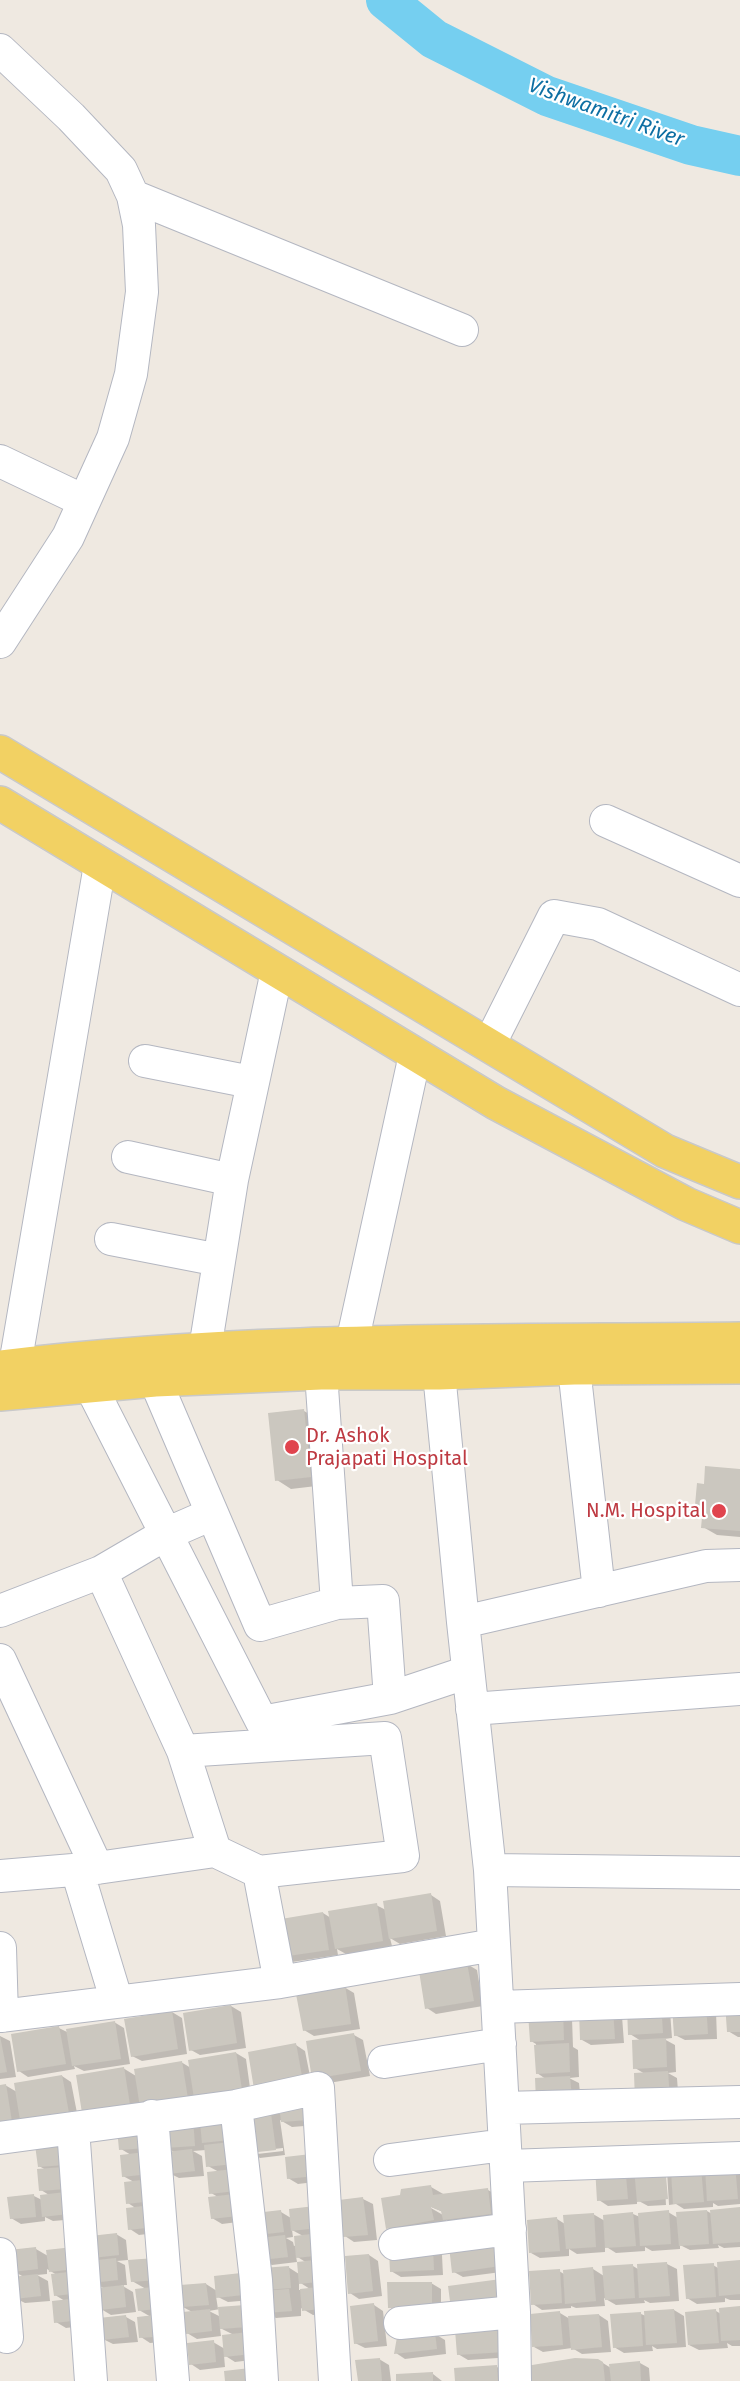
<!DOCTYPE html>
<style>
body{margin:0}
canvas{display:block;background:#efe9e1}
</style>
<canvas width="740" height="2381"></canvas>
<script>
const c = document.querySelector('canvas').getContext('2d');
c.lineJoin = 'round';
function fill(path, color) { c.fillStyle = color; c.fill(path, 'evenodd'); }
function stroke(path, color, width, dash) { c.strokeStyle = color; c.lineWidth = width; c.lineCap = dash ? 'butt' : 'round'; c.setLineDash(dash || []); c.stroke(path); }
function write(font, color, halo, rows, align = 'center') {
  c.font = font + ' "Fira Sans",sans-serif'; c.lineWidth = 4.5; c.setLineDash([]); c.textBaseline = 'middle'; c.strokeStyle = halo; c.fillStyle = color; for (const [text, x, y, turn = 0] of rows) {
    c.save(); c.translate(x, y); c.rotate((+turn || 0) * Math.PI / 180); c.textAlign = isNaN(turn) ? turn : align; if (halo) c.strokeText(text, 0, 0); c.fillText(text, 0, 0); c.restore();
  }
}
const shadow = new Path2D(`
 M304 1411 318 1419 325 1485 291 1489 277 1480Z
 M740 1471V1537L717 1535 703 1527 704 1508 697 1504 706 1485Z
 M431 1895 440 1901 446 1936 400 1944 390 1938 392 1946 346 1954 337 1949 338 1955 292 1962 282 1956 323 1913 331 1918 376 1905 386 1910Z
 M467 1964 477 1970 483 2006 436 2014 427 2008Z
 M344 1987 354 1993 360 2029 314 2036 304 2030Z
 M740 2003V2037H738L728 2031Z
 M231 2006 241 2012 246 2048 200 2055 191 2050Z
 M674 2007 716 2011 717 2039 685 2040 675 2035Z
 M670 2011 672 2038 664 2039 675 2045 676 2072 668 2073 677 2078 679 2105 645 2074 635 2068 641 2041 630 2034Z
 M172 2012 182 2018 187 2054 142 2061 132 2056Z
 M580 2012 622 2016 624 2043 591 2045 582 2040Z
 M530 2014 572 2018 573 2047 578 2050 579 2077 569 2078 579 2083 581 2103 537 2073 536 2044 531 2041Z
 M114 2022 124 2028 130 2064 84 2071 74 2066 75 2069 28 2077 19 2071 59 2028 69 2033Z
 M354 2035 363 2040 370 2076 323 2084 314 2078Z
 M0 2036 10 2041 16 2077 0 2079Z
 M296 2045 305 2051 312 2086 265 2094Z
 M236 2053 246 2059 251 2095 139 2110 77 2076 123 2068 136 2076 181 2062 191 2068Z
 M62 2076 71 2082 78 2118 31 2125 19 2118 21 2127 0 2130V2086L5 2085 17 2092Z
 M281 2102 317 2125 292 2127 280 2120 285 2155 260 2158 251 2152 270 2108 282 2115ZM283 2148V2151L257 2154V2151Z
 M227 2120 246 2221 222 2224 212 2218 218 2197 211 2193 219 2172 208 2166 206 2150 193 2151 202 2156 204 2176 179 2178 169 2173 174 2152 166 2147 162 2124Z
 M144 2127 164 2232 139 2235 130 2229 137 2209 128 2203 134 2182 123 2176 131 2155 121 2149Z
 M62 2144 77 2219 53 2221 45 2217V2221L21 2224 11 2218 34 2196 42 2200 49 2195 41 2190 46 2170 39 2166Z
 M286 2158 323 2181 298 2184 288 2178Z
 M596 2169 740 2170V2204L718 2206 713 2203V2207L684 2209 676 2204 669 2205 667 2171H664L666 2205 648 2206 637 2200V2204L608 2206 599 2200Z
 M431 2187 445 2195 488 2190 502 2198 505 2222 458 2228 446 2220 447 2228 402 2236 388 2228 401 2196ZM424 2204 443 2212V2215Z
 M363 2199 373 2204 377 2240 354 2242 345 2236Z
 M315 2208 338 2313 313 2315 301 2308V2316L276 2318 266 2313 264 2270 288 2267 299 2274 307 2263 296 2256 297 2262 272 2265 262 2259 258 2234 281 2212 291 2218ZM292 2230 303 2236 296 2245 294 2246 293 2242 286 2238 293 2237ZM299 2282 310 2289 299 2290Z
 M740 2209V2247L724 2248 718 2245 719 2248 690 2250 680 2245V2249L652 2251 645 2247V2251L616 2253 605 2246V2252L577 2254 569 2249V2256L540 2258 531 2253 557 2219 565 2224 593 2214 605 2221 633 2214 640 2217 668 2212 678 2218 707 2211 712 2214Z
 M116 2234 126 2240 128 2260 117 2261 125 2265 127 2285H121L133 2292 136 2312 111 2315 101 2309 105 2289 93 2282 101 2261 94 2257Z
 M450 2248 509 2271 463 2277 454 2272Z
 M36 2249 48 2256 73 2249 90 2325 66 2328 56 2322 65 2301 55 2295 57 2275 47 2269V2274L37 2275 48 2281 50 2301 25 2303 15 2298 24 2277 13 2271Z
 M432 2250 442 2255 443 2275 401 2277 391 2271Z
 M369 2255 378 2261 382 2296 359 2299 350 2293Z
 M155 2259 175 2341 150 2343 141 2337 151 2317 139 2310 146 2289 132 2281Z
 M740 2262V2300H730L725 2298V2302L697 2304 687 2298 713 2265 718 2268Z
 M667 2264 677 2269 679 2301 650 2303 644 2300 645 2303 616 2305 604 2298 605 2306 576 2308 571 2306V2308L542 2310 533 2304 559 2271 564 2274 593 2269 604 2276 633 2266 638 2269Z
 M216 2277 252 2300 228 2302 216 2296 218 2309 245 2306 260 2359 235 2362 224 2355 225 2367 200 2370 191 2364 213 2342 225 2349 234 2335 220 2328 221 2336 197 2339 187 2333 194 2313 183 2307 206 2284 217 2291ZM220 2309 221 2317 209 2311Z
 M431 2283 441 2289V2312L399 2313 389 2307Z
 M374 2305 383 2311 387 2346 365 2348 355 2343Z
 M740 2308V2346H732L727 2343 728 2348 699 2350 689 2345 716 2311 721 2314Z
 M674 2310 684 2316 686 2347 657 2349 652 2346 653 2351 624 2353 614 2347 641 2314 646 2316Z
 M560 2313 570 2319 599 2315 608 2321 611 2352 582 2354 572 2348 543 2352 534 2347Z
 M126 2317 135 2322 138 2342 113 2344 103 2339Z
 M457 2332 513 2357 468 2360 458 2354Z
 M435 2334 445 2340 446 2354 405 2359 396 2353Z
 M379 2359 389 2365 391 2381H359Z
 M598 2360 611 2368 640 2363 649 2368 650 2381H529Z
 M497 2367 506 2373 507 2381H457Z
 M433 2374 442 2381H398Z`);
const river = new Path2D(`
 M386 0 434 39 547 96 691 145 740 156`);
const building = new Path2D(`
 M304 1409 311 1477 275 1481 268 1413Z
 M705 1466 740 1469V1531L701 1528 703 1506 695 1505 697 1483 704 1484Z
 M431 1893 437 1931 389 1939 383 1901Z
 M377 1903 383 1941 335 1949 328 1911Z
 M323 1912 329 1950 281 1957 275 1920Z
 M467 1963 474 2001 425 2009 419 1971Z
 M345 1985 351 2024 303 2031 296 1994Z
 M740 2002V2032H727L725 2003Z
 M661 2004 663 2033 628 2035 627 2006Z
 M706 2004 708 2034 674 2036 672 2006Z
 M231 2005 237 2043 189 2051 183 2013Z
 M613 2009 615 2039 580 2040 579 2011Z
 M172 2011 178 2049 131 2057 124 2019Z
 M563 2011 564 2040 530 2042 528 2013Z
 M115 2021 121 2059 72 2066 66 2029Z
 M59 2026 66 2064 17 2072 11 2034Z
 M354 2033 361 2071 312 2079 306 2041Z
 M0 2036 7 2072 0 2073Z
 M666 2038 667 2067 633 2069 632 2040Z
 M296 2043 303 2082 254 2089 248 2052Z
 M569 2043 570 2072 536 2074 534 2045Z
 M236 2052 242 2090 194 2098 188 2060Z
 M182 2061 188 2099 140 2107 134 2069Z
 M124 2067 130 2105 82 2113 76 2075Z
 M668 2071 670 2101 635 2102 634 2073Z
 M62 2075 69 2113 20 2120 14 2083Z
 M570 2076 572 2099 536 2101 535 2078Z
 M6 2084 12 2122 0 2124V2085Z
 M305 2097 308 2120 281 2122 279 2100Z
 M270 2106 276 2150 249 2153 243 2109Z
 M227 2118 229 2140 202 2143 200 2121Z
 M193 2119 195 2146 164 2148 161 2123Z
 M144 2126 146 2148 119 2150 117 2128Z
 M231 2142 233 2164 206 2167 204 2145Z
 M62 2143 64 2165 38 2167 35 2145Z
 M192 2149 195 2171 168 2174 166 2152Z
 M146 2152 149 2174 122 2177 120 2155Z
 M311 2154 314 2176 287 2179 285 2157Z
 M625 2165 628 2199 597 2201 595 2167Z
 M665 2165 668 2199 637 2202 634 2168Z
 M735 2165 738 2199 707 2201 705 2167Z
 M64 2167 66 2189 39 2191 37 2169Z
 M701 2168 704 2202 673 2204 671 2170Z
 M234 2169 236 2191 209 2194 207 2172Z
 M151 2179 153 2201 126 2204 124 2182Z
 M431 2185 433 2195 488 2188 491 2214 443 2220 441 2211 431 2207 434 2220 386 2229 381 2198 400 2195 401 2189Z
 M66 2192 68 2214 42 2217 40 2195Z
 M34 2194 36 2217 10 2219 7 2197Z
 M235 2194 237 2216 211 2219 208 2197Z
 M363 2197 368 2235 343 2237 339 2200Z
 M153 2205 155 2227 128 2230 126 2208Z
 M315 2206 317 2228 291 2231 289 2209Z
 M740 2207V2242L713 2244 710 2210Z
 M281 2210 284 2232 257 2235 255 2213Z
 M669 2210 671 2244 640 2246 638 2213Z
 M707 2210 709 2244 679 2246 676 2212Z
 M633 2212 636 2246 605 2248 603 2215Z
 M594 2213 596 2247 566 2249 563 2215Z
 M557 2217 560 2251 529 2253 527 2220Z
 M117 2233 119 2255 92 2258 90 2236Z
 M321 2233 323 2255 296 2258 294 2236Z
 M285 2235 288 2257 261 2260 259 2238Z
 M496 2240 500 2266 452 2273 449 2246Z
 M36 2247 38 2269 12 2272 9 2250Z
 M73 2247 75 2269 49 2272 46 2250Z
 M433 2248 434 2270 390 2272 389 2251Z
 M369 2254 373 2291 348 2294 345 2256Z
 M116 2258 118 2280 91 2283 89 2261Z
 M155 2258 157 2280 131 2282 128 2260Z
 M324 2259 326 2281 299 2284 297 2262Z
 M740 2260V2294L719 2296 717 2262Z
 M667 2262 670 2296 639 2298 637 2264Z
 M714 2263 716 2297 686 2299 683 2265Z
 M633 2264 635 2298 605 2300 602 2266Z
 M289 2266 291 2288 264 2290 262 2268Z
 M593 2267 596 2301 565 2304 563 2270Z
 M560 2269 562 2303 531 2305 529 2271Z
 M78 2271 80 2293 54 2296 51 2274Z
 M241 2273 243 2295 216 2298 214 2276Z
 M38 2274 41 2296 14 2299 12 2277Z
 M501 2279 504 2302 451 2309 448 2286Z
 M387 2282H432V2308H388Z
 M206 2283 209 2305 182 2307 180 2285Z
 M124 2285 126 2307 100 2310 97 2288Z
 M162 2286 164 2308 138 2311 135 2289Z
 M327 2286 329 2308 302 2311 300 2289Z
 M289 2289 292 2311 265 2313 263 2291Z
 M79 2298 81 2320 54 2323 52 2301Z
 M374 2303 378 2341 354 2344 350 2306Z
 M245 2305 247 2327 220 2329 218 2307Z
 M740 2306V2340L721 2341 719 2308Z
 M210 2309 212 2331 186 2334 183 2312Z
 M674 2309 677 2343 646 2345 644 2311Z
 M716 2309 719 2343 688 2345 685 2312Z
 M560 2311 563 2345 532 2347 530 2314Z
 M641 2312 643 2346 613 2348 610 2314Z
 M164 2314 166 2336 139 2338 137 2317Z
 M599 2314 602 2347 571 2350 568 2316Z
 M126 2315 129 2337 102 2340 99 2318Z
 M502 2327 504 2352 457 2355 455 2330Z
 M249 2332 251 2354 224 2357 222 2335Z
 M435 2333 437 2349 394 2354 397 2337Z
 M214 2340 216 2362 189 2365 187 2343Z
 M380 2358 382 2381H358L355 2360Z
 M575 2358 598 2359 603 2362 605 2381H528L526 2366Z
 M640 2361 641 2381H611L609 2364Z
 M497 2365 498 2381H455L454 2368Z
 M250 2368 251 2381H225L224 2371Z
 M433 2372V2381H396V2374Z`);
const minor = new Path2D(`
 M0 50 71 117 121 170 133 196 139 225 142 292 131 374 113 438 68 537 0 642
 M133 196 462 330
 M0 461 84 501
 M606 821 740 881
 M489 1045 554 916 598 924 740 990
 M145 1061 251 1082
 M128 1157 232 1180
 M111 1239 219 1260
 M352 1343 415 1055
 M205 1349 232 1180 277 971
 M15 1365 100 865
 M574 1368 599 1591
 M321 1373 337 1603
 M439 1373 463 1622 490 1870 514 2312 515 2381
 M155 1380 260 1625 337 1603 383 1601 390 1698
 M90 1385 262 1722 390 1698 468 1672
 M101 1572 183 1751 215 1851 259 1872 280 1982
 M0 1611 101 1572 166 1534 212 1514
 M463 1622 706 1566 740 1565
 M0 1660 97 1868
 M472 1709 740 1689
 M183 1751 385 1738 403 1856 259 1872
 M77 1870 117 2002
 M490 1870 740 1873
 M0 1876 97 1868 215 1851
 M0 1948 2 2016
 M498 2007 740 1999
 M0 2016 280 1982 494 1945
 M384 2062 500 2044
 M236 2106 256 2280 262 2381
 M503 2108 740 2102
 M152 2116 173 2381
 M73 2128 91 2381
 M0 2138 236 2106 318 2088 335 2381
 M390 2160 504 2145
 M507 2166 740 2158
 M395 2244 510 2229
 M0 2254 7 2337
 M400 2323 514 2312`);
const major = new Path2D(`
 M0 752 665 1151 740 1182
 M0 803 496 1103 686 1204 740 1227
 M0 1367C245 1337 493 1342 740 1339
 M0 1394 155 1380 321 1373H439L574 1368 740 1367`);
const markers = [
 [292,1447,8,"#e0444e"],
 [719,1511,8,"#e0444e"]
];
const healthNames = [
 ["Dr. Ashok",306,1436],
 ["Prajapati Hospital",306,1459],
 ["N.M. Hospital",706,1511,"right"]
];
const waterNames = [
 ["Vishwamitri River",606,113,20]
];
fill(shadow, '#0003');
stroke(river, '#75cff0', 40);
fill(building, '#cbc7bf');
stroke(minor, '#b4b7c1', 34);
stroke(major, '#c9c9c9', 36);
stroke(minor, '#fff', 32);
stroke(major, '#f2d163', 33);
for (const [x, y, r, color] of markers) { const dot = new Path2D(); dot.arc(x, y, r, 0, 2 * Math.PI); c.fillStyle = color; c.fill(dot); stroke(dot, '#fff', 2); }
write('20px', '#be3a42', '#fff', healthNames, 'left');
write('italic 21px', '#0d6fa3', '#fff', waterNames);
</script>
